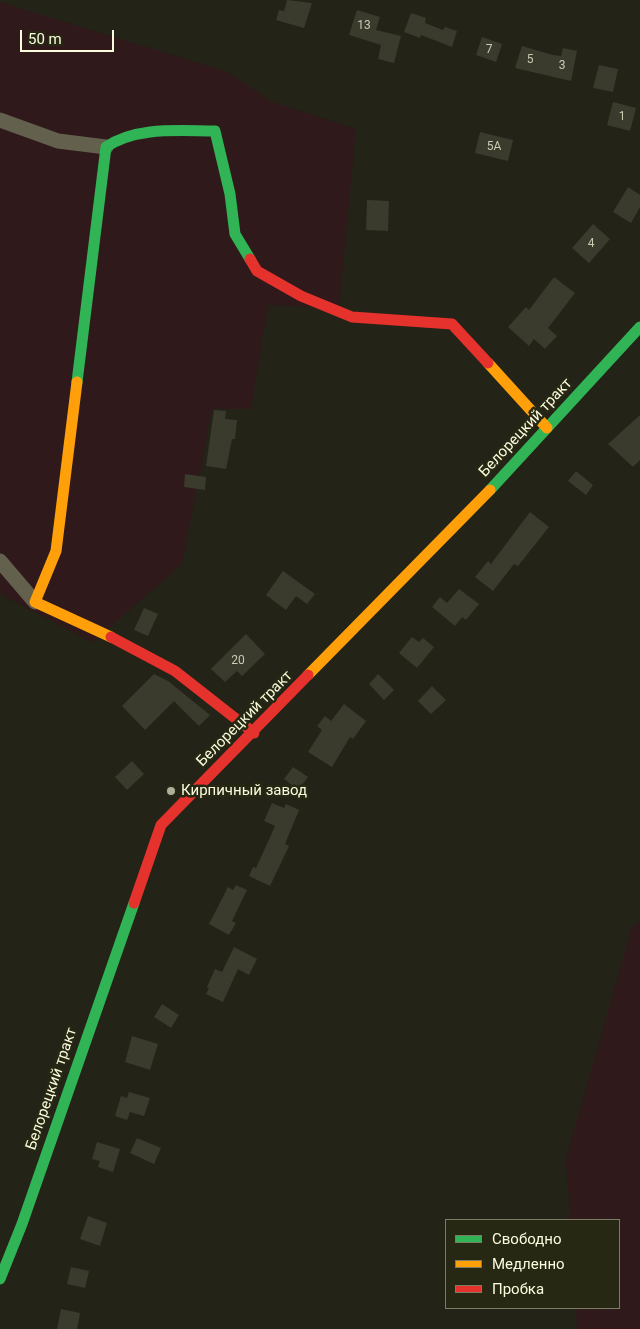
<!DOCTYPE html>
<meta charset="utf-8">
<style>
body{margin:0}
#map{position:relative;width:640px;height:1329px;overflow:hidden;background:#232318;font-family:Roboto,sans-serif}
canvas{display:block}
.legend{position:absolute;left:445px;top:1219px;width:175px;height:90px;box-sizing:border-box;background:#272813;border:1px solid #7c7c64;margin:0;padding:6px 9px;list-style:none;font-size:15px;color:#fbfbde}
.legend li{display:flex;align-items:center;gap:10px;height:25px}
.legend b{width:25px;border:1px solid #7c7c64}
.scale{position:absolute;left:20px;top:30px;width:94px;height:22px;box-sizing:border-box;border:2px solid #fbfbde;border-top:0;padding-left:6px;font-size:15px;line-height:18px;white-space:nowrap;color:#fbfbde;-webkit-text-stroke:4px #272813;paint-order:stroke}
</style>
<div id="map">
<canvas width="640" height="1329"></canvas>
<ul class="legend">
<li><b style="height:6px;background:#30b455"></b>Свободно</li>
<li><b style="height:6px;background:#ff9f0a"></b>Медленно</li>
<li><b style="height:6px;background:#e5322d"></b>Пробка</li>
</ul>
<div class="scale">50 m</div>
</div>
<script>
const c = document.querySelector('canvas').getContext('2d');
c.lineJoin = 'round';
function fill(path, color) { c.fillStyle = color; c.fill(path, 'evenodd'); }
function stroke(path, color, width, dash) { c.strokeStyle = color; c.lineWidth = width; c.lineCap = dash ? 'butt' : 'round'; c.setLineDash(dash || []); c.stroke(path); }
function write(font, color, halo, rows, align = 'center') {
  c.font = font + ' Roboto,sans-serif'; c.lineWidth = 5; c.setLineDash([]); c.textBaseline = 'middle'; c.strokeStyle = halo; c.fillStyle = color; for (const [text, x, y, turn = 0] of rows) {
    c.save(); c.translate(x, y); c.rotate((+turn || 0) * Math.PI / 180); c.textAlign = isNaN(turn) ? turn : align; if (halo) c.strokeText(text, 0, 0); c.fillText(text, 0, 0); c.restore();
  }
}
const green = new Path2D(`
 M0 2 228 72 272 102 356 129 339 308 268 305 251 409H212L182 564 93 642 0 594Z
 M640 921V1329H577L576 1308H619V1220H570L566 1159 632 927Z`);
const building = new Path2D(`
 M287 0 312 3 304 28 276 20 279 10 284 11Z
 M357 10 380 17 376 30 401 36 394 63 378 59 381 45 349 35Z
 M411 13 426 18 425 23 443 30 445 27 457 31 452 47 421 35 420 38 404 32Z
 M482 37 502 44 496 62 476 55Z
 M522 46 553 55 561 56 563 48 577 51 571 81 515 68Z
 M599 65 618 69 613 92 593 88Z
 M613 102 636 108 630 131 607 125Z
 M480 132 513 140 508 161 475 153Z
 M628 187 640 195V207L631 223 613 212Z
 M367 200 389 201 388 231 366 230Z
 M593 224 610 239 589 263 572 248Z
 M554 277 575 293 548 328 557 336 545 349 534 339 529 346 508 327 526 307 529 310Z
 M214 410 226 411 225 419 237 420 235 439H232L226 469 206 466Z
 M640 415V460L633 467 608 444Z
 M576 471 593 485 586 495 568 481Z
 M185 474 206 477 205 490 184 487Z
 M530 512 549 527 518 566 514 564 493 591 475 577 488 561 491 564Z
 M283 571 315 594 307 604 296 596 286 610 266 595Z
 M459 589 479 604 466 620 462 617 455 626 432 607 440 597 447 603Z
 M144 608 158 614 148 636 134 630Z
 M246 634 265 654 242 676 237 671 225 682 211 669Z
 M412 637 419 642 423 638 434 647 417 668 399 653Z
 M154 674 168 681 210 715 199 726 174 701 145 730 122 706Z
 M378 674 394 690 384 700 369 684Z
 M432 686 446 700 431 714 418 701Z
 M344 704 366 721 353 739 350 737 332 767 308 752 322 730 317 726 325 716 331 721Z
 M132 761 144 774 127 790 115 777Z
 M293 767 308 777 298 790 284 779Z
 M272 803 284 808 286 804 299 810 285 844 289 846 270 886 249 876 253 867 256 868 275 826 264 821Z
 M236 885 247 890 232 921 236 923 229 935 209 924 228 887 233 890Z
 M234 947 257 959 249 975 238 969 223 1002 206 994 209 988 207 987 215 969 222 972Z
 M162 1004 179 1015 171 1028 154 1017Z
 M132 1036 158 1044 150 1070 125 1062Z
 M129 1092 150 1098 144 1116 130 1112 127 1120 115 1116 121 1096 127 1098Z
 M137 1138 161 1148 154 1164 130 1153Z
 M97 1142 120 1149 113 1172 98 1167 100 1161 92 1159Z
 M88 1216 107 1223 100 1246 80 1239Z
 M71 1267 89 1271 85 1288 67 1284Z
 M61 1309 80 1313 77 1329H57Z`);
const street = new Path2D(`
 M0 120 58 141 106 147
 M0 561 35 602`);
const fast = new Path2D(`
 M77 382 106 147C137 126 180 131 215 131L230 194 235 234 250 259
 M490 490 640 327
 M0 1279 22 1224 134 903`);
const slow = new Path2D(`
 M488 363 547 428
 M77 382 56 551 35 602 111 637
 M308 675 490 490`);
const jam = new Path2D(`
 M250 259 257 271 301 296 352 317 452 324 488 363
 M111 637 175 671 254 733
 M134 903 161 825 308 675`);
const markers = [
 [171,791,5,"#afaf99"]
];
const numberNames = [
 ["13",364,26],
 ["7",489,50],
 ["5",530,60],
 ["3",562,66],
 ["1",622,117],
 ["5А",494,147],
 ["4",591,244],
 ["20",238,661]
];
const streetNames = [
 ["Белорецкий тракт",526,428,-47],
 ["Белорецкий тракт",245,719,-45],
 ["Белорецкий тракт",52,1089,-71]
];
const poiNames = [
 ["Кирпичный завод",181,791]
];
fill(green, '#2f191b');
fill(building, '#3a3a2d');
stroke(street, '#63614e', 15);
stroke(fast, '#30b455', 11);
stroke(slow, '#ff9f0a', 11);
stroke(jam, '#e5322d', 11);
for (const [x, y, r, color] of markers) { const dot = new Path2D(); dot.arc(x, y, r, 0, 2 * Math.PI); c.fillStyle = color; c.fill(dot); stroke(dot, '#272813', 2); }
write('12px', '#cbcbb2', null, numberNames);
write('15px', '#fbfbde', '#272813', streetNames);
write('15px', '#fbfbde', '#272813', poiNames, 'left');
</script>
